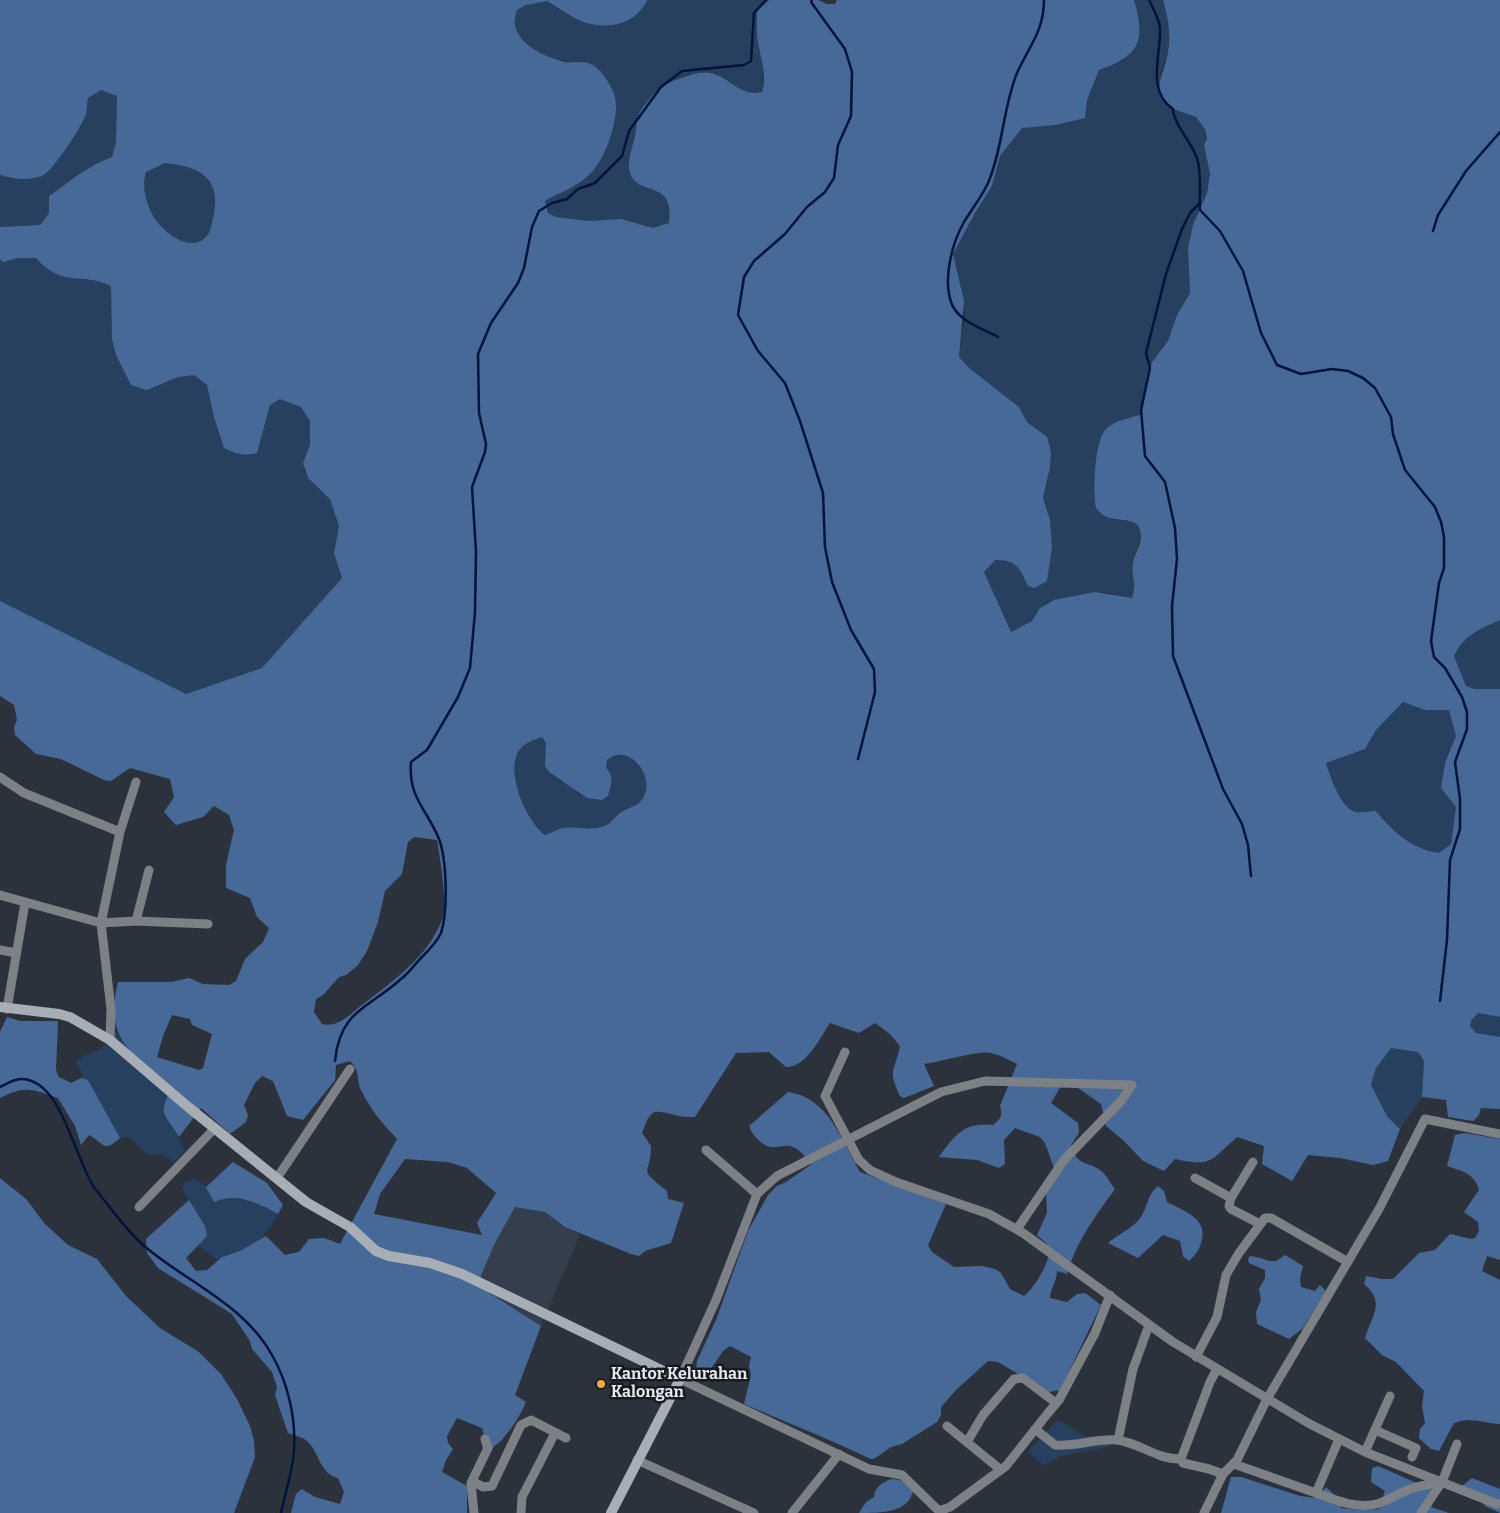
<!DOCTYPE html>
<style>
body{margin:0}
canvas{display:block;background:#2c323c}
</style>
<canvas width="1500" height="1513"></canvas>
<script>
const c = document.querySelector('canvas').getContext('2d');
c.lineJoin = 'round';
function fill(path, color) { c.fillStyle = color; c.fill(path, 'evenodd'); }
function stroke(path, color, width, dash) { c.strokeStyle = color; c.lineWidth = width; c.lineCap = dash ? 'butt' : 'round'; c.setLineDash(dash || []); c.stroke(path); }
function write(font, color, halo, rows, align = 'center') {
  c.font = font + ' Bitter,serif'; c.lineWidth = 5; c.setLineDash([]); c.textBaseline = 'middle'; c.strokeStyle = halo; c.fillStyle = color; for (const [text, x, y, turn = 0] of rows) {
    c.save(); c.translate(x, y); c.rotate((+turn || 0) * Math.PI / 180); c.textAlign = isNaN(turn) ? turn : align; if (halo) c.strokeText(text, 0, 0); c.fillText(text, 0, 0); c.restore();
  }
}
const built = new Path2D(`
 M515 1207 545 1212 565 1227 580 1234 541 1326 477 1285 494 1245Z`);
const green = new Path2D(`
 M547 0C556 6 564 12 573 17 599 32 635 28 647 0H769L757 11 758 47 764 69 762 92 747 93 714 72 638 117 633 180C656 190 673 193 669 223L653 228 621 219 589 221 556 217 548 213 545 201C560 192 580 184 592 172 609 155 611 128 616 106L591 64C565 62 523 57 515 25 514 21 516 14 517 10L526 5Z
 M1134 0H1163C1171 26 1172 50 1159 75L1173 109 1196 117 1205 129 1206 151 1210 174 1207 193 1193 225 1188 248 1190 293 1177 315 1168 342 1162 347 1142 414 1120 421 1099 442 1095 501 1115 520C1158 520 1136 539 1134 562 1132 575 1137 586 1133 598L1103 592 1054 600 1046 603 1032 621 1011 632 984 572 995 560C1017 560 1019 567 1028 586L1047 581 1052 548 1050 520 1043 498 1050 467 1047 437 1027 422 1019 407 969 368 959 357 965 317 953 254 975 213 992 186 1000 156 1022 128 1084 118 1087 99 1099 70 1126 59Z
 M101 90 117 96 116 142 112 157C76 168 62 197 40 225L0 227V175L11 178 86 114 88 98Z
 M165 163C197 166 221 177 214 214 212 221 211 232 207 236 191 254 165 233 155 219 147 206 141 187 146 172Z
 M18 258H36C63 289 80 271 111 286L112 339 116 355 163 384 178 377 194 375 207 385 214 417 224 448 231 452 257 453 270 405 280 398 301 407 310 422V445L303 463 304 471 308 478 330 499 339 526 334 553 342 578 262 668 186 694 0 601V259L4 262Z
 M1500 620V689H1474L1466 686 1454 656C1464 634 1481 629 1500 620Z
 M1403 702 1425 710H1449L1456 736 1445 763 1441 788 1456 807 1451 844 1439 853C1412 849 1393 832 1376 811 1369 811 1362 813 1356 812 1341 809 1330 776 1326 763L1365 749 1376 730Z
 M542 737 547 743 545 766 549 772 561 782 569 784 580 795 602 800 611 774 606 768 607 760C630 740 660 782 640 802 635 807 626 808 620 812 615 816 612 823 606 825 596 830 586 827 576 828 566 829 555 832 545 835 526 821 503 768 521 748 526 742 535 740 542 737Z
 M1478 1013 1500 1017V1037L1475 1033 1470 1027 1472 1019Z
 M116 1031 120 1039 171 1089 163 1115 173 1127 185 1151 173 1162 161 1154 148 1155 129 1137 120 1138 88 1080 81 1078 83 1074 75 1061 102 1048Z
 M1391 1048 1418 1052 1424 1061 1422 1097 1400 1129 1387 1116 1371 1085 1376 1068Z
 M195 1179 206 1187 214 1202C236 1192 258 1203 278 1214 267 1233 260 1243 240 1251 232 1254 224 1255 218 1260L197 1245 207 1235 205 1226 183 1190 184 1182Z
 M1058 1420 1084 1436 1094 1437 1111 1446 1061 1456 1043 1465 1028 1452Z`);
const forest = new Path2D(`
 M0 0H647C635 28 599 32 573 17 564 12 556 6 547 1L526 5 517 10C516 14 514 20 515 25 519 46 546 57 565 62 572 63 584 61 591 64 603 70 617 93 616 106 616 126 605 159 591 173 576 188 562 191 545 201L548 213 556 217 589 221 621 219 653 228 669 223C675 179 639 196 631 175 626 165 631 151 634 141 636 134 636 126 637 119 639 110 653 94 660 88 665 83 692 74 699 73 726 68 736 98 762 92 767 77 762 63 759 48 756 36 757 23 757 11L769 0H818L827 4H835L837 0H1134C1146 41 1140 56 1099 70L1087 100 1085 118 1055 125 1022 128 1000 156 992 186 975 213 953 254 964 301 959 357 969 368 1019 407 1027 422 1047 437 1051 452 1050 467 1043 498 1050 520 1052 548 1047 581 1035 588 1028 586C1019 567 1017 560 995 560L984 572 1011 632 1032 621 1040 608 1054 600 1095 592 1132 598C1137 585 1131 575 1133 563 1135 553 1141 545 1141 536 1141 510 1111 529 1096 508 1093 492 1094 441 1106 429 1115 420 1131 418 1142 414L1147 375 1153 361 1168 341 1177 315 1190 293 1188 248 1193 225 1207 193 1210 174 1204 144 1207 139 1205 129 1196 117 1173 109 1161 99C1157 80 1162 78 1166 61 1172 40 1169 21 1163 0H1500V620C1481 629 1464 634 1454 656L1466 686 1474 689H1500V1017L1478 1013 1472 1019 1470 1026 1476 1033 1500 1037V1109L1481 1108 1479 1115 1473 1121 1448 1117 1446 1100 1422 1097 1424 1061 1418 1052 1391 1048 1376 1068 1371 1085 1387 1116 1400 1129 1388 1161 1373 1165 1340 1158 1308 1155 1292 1181 1262 1164 1264 1146 1237 1137C1210 1161 1212 1167 1175 1159L1164 1171 1143 1161 1124 1141 1106 1126 1101 1104 1065 1079 1051 1103 1078 1123 1079 1133 1071 1145C1078 1167 1085 1160 1100 1170 1106 1174 1110 1183 1115 1189 1096 1215 1076 1242 1067 1274L1057 1271C1057 1281 1050 1289 1050 1298L1067 1302 1077 1294 1085 1293 1101 1305 1060 1390 1049 1392 998 1362 988 1361 957 1389 941 1407V1415L937 1422 902 1444 891 1447 874 1459H871C829 1439 786 1422 744 1404L751 1375 749 1366 751 1357 730 1346 723 1351 706 1376 696 1370 697 1361 716 1320 748 1231 768 1195 777 1186 786 1182 812 1164C807 1159 801 1151 795 1148 786 1143 780 1148 771 1147 762 1146 752 1135 749 1126L788 1092C828 1097 842 1141 860 1172L946 1204 928 1245 932 1252 954 1267 982 1266 995 1269 1001 1273 1010 1289 1024 1296C1034 1289 1054 1257 1048 1246 1046 1242 1040 1238 1037 1235L1047 1213 1046 1190 1054 1168 1045 1143 1040 1137 1015 1128 1004 1140 1005 1164 999 1168 977 1160 939 1157C955 1135 964 1122 993 1125 1001 1119 1003 1115 1000 1106L1017 1064C1009 1060 1000 1055 991 1053 980 1050 940 1062 924 1064L934 1086 904 1098 900 1096C887 1068 895 1072 900 1046L890 1034 875 1023 859 1033 830 1023C819 1039 807 1067 786 1067L769 1052 736 1053 695 1117C689 1117 681 1117 675 1115 652 1109 651 1109 642 1133L651 1146C651 1177 636 1166 667 1191L668 1199 684 1203 671 1243 645 1251 639 1256 631 1254 565 1227 545 1212 515 1207 494 1245 477 1285 541 1326 515 1395 526 1402C520 1415 514 1426 504 1437 501 1442 497 1443 493 1448L482 1447 484 1435 482 1428 457 1418 447 1436 448 1443 453 1449 446 1460 442 1472 467 1486V1513H291L296 1494 302 1489 315 1497 340 1504 344 1492 338 1478C319 1473 320 1453 307 1441 303 1437 293 1435 288 1433L275 1395 277 1387 272 1372 252 1349 250 1341 232 1314 158 1268 147 1253 146 1239 189 1200 205 1226 207 1236 186 1258 196 1271 207 1270 222 1257 240 1251 266 1236 285 1255 299 1252 309 1239 324 1238 340 1244 397 1139C381 1122 371 1110 361 1090 356 1079 361 1072 350 1061L336 1065 335 1080 303 1120 287 1116 273 1081 262 1076 255 1083 244 1105 248 1115 246 1122 230 1134 201 1108 179 1137C165 1112 157 1118 171 1089 133 1052 103 1041 118 982H171L189 978 203 984 229 985 236 981 245 959 263 942 269 928 257 917 250 898 226 888V865L234 830 229 815 214 806 203 817 176 825 164 812 174 797 170 779 130 768 111 781 104 780 61 759 36 754 15 735 14 727 17 720 14 705 0 696V601L186 694 262 668 342 578 334 553 339 526 330 499 308 478 303 463 310 445V421L301 407 280 399 270 405 257 453C245 456 235 454 224 448L214 417 207 385 194 375 178 377 147 390 131 385 116 355 112 339 111 286C80 271 63 289 36 258H18L3 262 0 259V227L40 225 49 213V196C70 182 88 165 112 157L116 142 117 96 101 90 88 98C87 103 87 109 86 114 82 126 53 171 42 176 28 181 13 179 0 175ZM165 163C198 166 221 177 214 214 212 221 211 232 207 236 191 254 165 233 155 219 147 206 141 187 146 172ZM1403 702 1425 710H1449L1456 736 1445 763 1441 788 1456 807 1451 844 1439 853C1412 849 1393 832 1376 811 1369 811 1362 813 1356 812 1341 809 1330 776 1326 763L1365 749 1376 730ZM542 737 546 743 545 766 549 772 587 798 602 800 608 796C611 785 615 777 606 768L607 760C630 740 660 782 640 802 635 807 626 808 620 813 615 816 612 823 606 825 592 832 577 826 564 828 557 829 551 833 545 835 526 821 503 768 521 748 526 742 534 740 542 737ZM414 837 437 840C440 858 448 905 442 920 428 957 392 982 362 1005 350 1014 339 1028 322 1024L314 1012 316 999 323 995 339 977 346 975 358 965 367 951 378 922 385 891 402 874 408 842ZM172 1015 190 1019 192 1025 212 1034 203 1068 199 1070 157 1057 163 1036ZM405 1159 448 1162 467 1168 496 1193 477 1223 482 1235 374 1214 380 1194Z
 M7 1017 20 1021H58L56 1070 59 1077 71 1083 81 1078 88 1080 120 1138C103 1153 105 1144 89 1135L81 1145 75 1126 58 1098C32 1089 25 1085 0 1098V1032Z
 M1465 1133 1500 1139V1260L1487 1256 1482 1271 1500 1280V1424C1483 1423 1470 1416 1454 1423L1439 1451 1431 1449 1419 1438 1420 1429 1425 1423 1422 1406 1424 1391 1396 1362 1382 1355 1365 1338C1372 1315 1386 1303 1364 1284L1366 1276 1382 1279H1393L1419 1253 1435 1250 1450 1234 1471 1239 1475 1238 1479 1231 1478 1222 1464 1212 1479 1190C1475 1173 1461 1171 1447 1166L1455 1135Z
 M233 1162 267 1183 283 1205 278 1214C258 1203 236 1192 214 1202L206 1187Z
 M0 1178 26 1199 45 1224 68 1245 97 1259 126 1296 160 1328 199 1352 221 1374 237 1399 250 1426 254 1441 255 1457 234 1513H0Z
 M1158 1186 1164 1191 1167 1202C1184 1211 1207 1218 1202 1240 1199 1250 1196 1255 1189 1261L1183 1256 1180 1241 1163 1235 1138 1258 1108 1243C1117 1235 1129 1230 1137 1222 1149 1209 1145 1197 1158 1186Z
 M1285 1255 1303 1266 1300 1278 1301 1287 1315 1291 1320 1285 1326 1291 1303 1328 1289 1339 1257 1324 1256 1312 1261 1300 1259 1289 1265 1278V1270L1249 1263 1248 1259 1250 1256C1262 1257 1266 1262 1276 1261Z
 M1378 1466 1437 1492 1431 1507 1449 1513H1221L1231 1477H1241L1300 1496 1317 1498 1326 1487 1339 1499 1341 1508 1359 1510 1379 1509 1385 1491 1371 1482 1372 1468Z
 M1472 1478 1500 1489V1513L1487 1507 1462 1486Z
 M892 1479 900 1480 913 1491C908 1513 881 1513 859 1513L866 1502 874 1497C874 1488 883 1481 892 1479Z`);
const stream = new Path2D(`
 M812 0 811 2 845 49 852 72 851 116 838 145 834 178 825 192 807 207 785 234 754 261 744 277 738 315 758 351 785 383 800 421 823 493 825 547 832 582 851 630 874 669 875 692 858 759
 M1149 0C1153 8 1160 20 1160 29 1161 55 1146 91 1173 109 1173 123 1192 143 1197 158 1202 173 1199 194 1200 210L1220 231 1243 271 1261 333 1277 365 1301 374 1332 369 1348 371 1363 378 1375 388 1391 417 1393 434 1405 470 1435 507 1441 522 1444 537V568L1439 583 1431 641 1434 657 1445 668 1462 697 1467 712V729L1455 762 1460 799V829L1450 860 1447 940 1440 1001
 M1199 204 1190 213 1182 229 1166 274 1146 353 1150 368 1141 410 1145 456 1165 482 1175 528 1177 559 1172 606 1173 656 1223 789 1242 824 1248 845 1251 876
 M1433 231 1438 215 1466 171 1500 132
 M998 337C982 328 957 321 951 302 943 278 952 243 964 222 972 209 982 196 988 183 1003 148 1003 107 1017 73 1029 46 1044 31 1044 0
 M335 1061C340 1010 368 1009 401 979 409 973 415 964 422 957 429 950 437 942 441 933 448 912 447 860 439 839 427 809 408 798 411 762L427 750 458 697 470 668 475 612 476 552 472 487 485 452 486 444 479 413 478 354 491 323 518 283 524 268 532 227 539 211 552 203 567 199 578 189 595 183 622 156 629 131 661 87 682 71 744 65 751 61 754 13 766 0
 M0 1087C6 1084 14 1079 21 1079 63 1079 75 1163 96 1190 111 1208 125 1229 143 1245 186 1282 244 1304 272 1355 288 1383 296 1418 294 1450 293 1470 285 1493 281 1513`);
const street = new Path2D(`
 M0 777 24 793 120 832 101 923 111 1009 110 1040
 M120 832 136 782
 M0 895 101 923 136 921 208 924
 M136 921 149 870
 M0 950 16 953
 M7 1009 25 903
 M845 1052 825 1096 859 1160 870 1170 896 1182 989 1214 1023 1233 1173 1342 1308 1423 1365 1452 1497 1504
 M706 1150 757 1194
 M1253 1162 1231 1198 1229 1206 1231 1209 1260 1224
 M277 1178 350 1069
 M1195 1178 1231 1198
 M139 1207 215 1128
 M1017 1229 1064 1160 1121 1101 1132 1085
 M1110 1295 1095 1333 1059 1400 1048 1413 1006 1466 950 1507 939 1511 902 1475 869 1469 680 1379 716 1300 757 1194 777 1176 941 1092 985 1081 1132 1085
 M1196 1357 1217 1317 1226 1275 1239 1253 1265 1218H1271L1348 1262
 M947 1426 1001 1470
 M1035 1429 1055 1445C1076 1447 1096 1438 1117 1440 1140 1443 1158 1460 1181 1459L1210 1382 1217 1369
 M1375 1430 1416 1448 1412 1457
 M1118 1440 1133 1369 1149 1325
 M967 1442 983 1415 1014 1379 1023 1378 1056 1403
 M1365 1452 1390 1396
 M1181 1459 1183 1463 1209 1469 1223 1474
 M637 1460 754 1513
 M1234 1464 1316 1493 1339 1439
 M472 1481 483 1487 492 1486 521 1425 531 1420 566 1438
 M1316 1493C1335 1500 1356 1509 1376 1504 1388 1501 1397 1494 1408 1490 1418 1485 1431 1485 1442 1482
 M474 1513 471 1483 488 1448 485 1439
 M521 1513 522 1497 555 1433
 M792 1513 839 1454
 M1204 1513 1223 1474 1237 1460 1267 1399 1379 1209 1425 1119 1500 1134
 M1421 1513 1442 1482 1457 1444`);
const secondary = new Path2D(`
 M0 1007 59 1014 70 1017 110 1040 187 1106 306 1202 350 1227 376 1251 389 1256 430 1263 462 1274 680 1379 611 1513`);
const markers = [
 [601,1384,5,"#ebaa39"]
];
const poiNames = [
 ["Kantor Kelurahan",611,1375],
 ["Kalongan",611,1393]
];
fill(built, '#353e4c');
fill(green, '#284060');
fill(forest, '#476997');
stroke(stream, '#00143b', 2.5);
stroke(street, '#7d8186', 9);
stroke(secondary, '#a8aeb5', 10);
for (const [x, y, r, color] of markers) { const dot = new Path2D(); dot.arc(x, y, r, 0, 2 * Math.PI); c.fillStyle = color; c.fill(dot); stroke(dot, '#171a1e', 2); }
write('bold 16px', '#e5e9ef', '#171a1e', poiNames, 'left');
</script>
